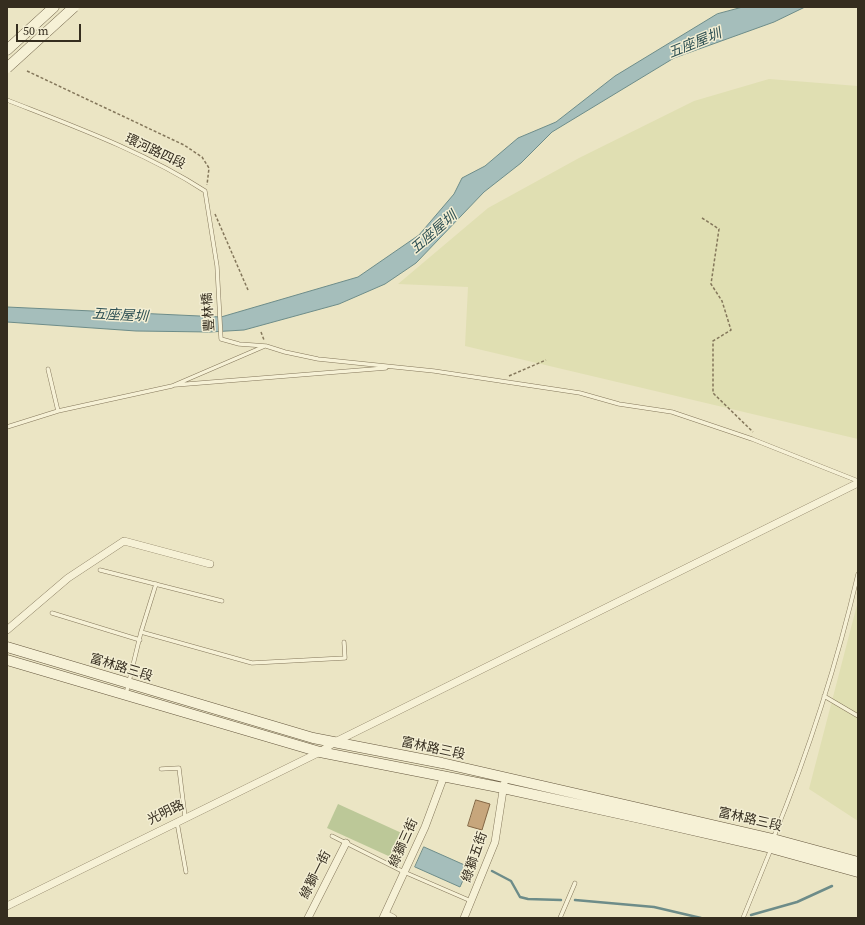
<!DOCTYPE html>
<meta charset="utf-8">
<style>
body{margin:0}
#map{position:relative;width:865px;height:925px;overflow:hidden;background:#ebe5c4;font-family:"Source Serif 4",serif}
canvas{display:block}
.frame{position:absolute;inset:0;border:8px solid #352d1f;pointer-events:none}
.scale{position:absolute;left:16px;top:24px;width:65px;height:18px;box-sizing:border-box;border:2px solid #352d1f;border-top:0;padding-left:5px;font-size:12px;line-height:14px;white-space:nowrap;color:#352d1f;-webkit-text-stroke:3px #f3eed3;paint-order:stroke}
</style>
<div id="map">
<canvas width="865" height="925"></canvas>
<div class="frame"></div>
<div class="scale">50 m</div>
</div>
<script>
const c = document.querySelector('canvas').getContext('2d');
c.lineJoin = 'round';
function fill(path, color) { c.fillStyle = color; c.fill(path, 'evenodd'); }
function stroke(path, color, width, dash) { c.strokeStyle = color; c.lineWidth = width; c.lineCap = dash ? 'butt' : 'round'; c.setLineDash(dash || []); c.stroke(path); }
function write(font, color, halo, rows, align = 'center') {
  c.font = font + ' "Source Serif 4","Noto Sans TC",serif'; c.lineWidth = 3; c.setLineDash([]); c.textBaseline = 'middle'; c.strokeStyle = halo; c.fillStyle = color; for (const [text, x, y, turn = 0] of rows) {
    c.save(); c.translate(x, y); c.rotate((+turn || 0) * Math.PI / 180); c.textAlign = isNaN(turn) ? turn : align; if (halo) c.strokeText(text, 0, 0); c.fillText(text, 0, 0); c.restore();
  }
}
const farmland = new Path2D(`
 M769 79 858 86V439L465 346 468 287 398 284 488 208 579 158 694 101Z
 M858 601V821L809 789Z`);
const green = new Path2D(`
 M338 804 406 835 395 859 327 828Z`);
const water = new Path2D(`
 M743 7H805L774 22 674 58 552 132 521 163 484 192 416 263 385 284 339 304 244 330 210 332 136 331 7 322V307L221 317 358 277 419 235 454 194 462 178 485 166 518 138 556 122 615 76 717 14Z
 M424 847 469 867 460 887 415 867Z`);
const stream = new Path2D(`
 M492 871 511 881 520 897 528 899 561 900
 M575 900 654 907 701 918
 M751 915 797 902 832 886`);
const building = new Path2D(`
 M476 800 490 804 482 830 468 826Z`);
const path = new Path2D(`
 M27 71 184 145 202 157 209 168 207 185
 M215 214 248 290
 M702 218 719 229 711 284 722 301 731 330 713 341V393L753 432
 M261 332 264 340
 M509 376 546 360`);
const lane = new Path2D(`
 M7 100C73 126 145 152 205 191L217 266 221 339 239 344 266 346 285 352 318 359 434 371 580 393 619 404 672 412 752 439 858 481
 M48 369 58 411
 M175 385 386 368
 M7 427 58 411 172 386 265 346
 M100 570 222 601
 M52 613 140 640
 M141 632 252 663 345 658 344 642
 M126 694 141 632 156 584
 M824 696 858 716
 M161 769 179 768 185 817
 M177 822 186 872
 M332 836 404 872 471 901
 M773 839C808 753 837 664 858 574
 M560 918 575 883
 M743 918 771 849`);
const street = new Path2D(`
 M7 630 68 578 124 541 210 564
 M7 906 320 752 335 742 858 483
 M385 914 393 918
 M308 918 346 843
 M383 918 425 827 444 776
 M464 918 495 842 504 784`);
const secondary = new Path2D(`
 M7 50 54 7
 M7 647 313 738 442 763 643 809 773 839 858 862
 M7 660 320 752 503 788 640 818 771 848 858 872`);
const secondaryBridge = new Path2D(`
 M7 68 74 7`);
const streetNames = [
 ["環河路四段",155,152,25],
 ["豐林橋",209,312,-94],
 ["富林路三段",121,668,17],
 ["富林路三段",433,749,12],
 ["光明路",166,813,-26],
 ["富林路三段",750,820,13],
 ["綠獅三街",404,843,-66],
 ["綠獅五街",475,857,-71],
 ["綠獅一街",316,875,-63]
];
const waterNames = [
 ["五座屋圳",695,44,-22],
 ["五座屋圳",434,233,-41],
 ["五座屋圳",120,316,3]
];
fill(farmland, '#e0dfb2');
fill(green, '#bcc898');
fill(water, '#a5bebb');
stroke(water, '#6d8c89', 1);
stroke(stream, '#6d8c89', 2.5);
fill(building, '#c7a67c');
stroke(building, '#826543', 1);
stroke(lane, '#84775b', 4.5);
stroke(street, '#84775b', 8);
stroke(secondary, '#66583f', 11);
stroke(path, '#84775b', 1.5, [3, 2]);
stroke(lane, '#f6f1d6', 3.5);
stroke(street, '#f6f1d6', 7);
stroke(secondary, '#f6f1d6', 10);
stroke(secondaryBridge, '#66583f', 11, []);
stroke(secondaryBridge, '#f6f1d6', 10);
write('13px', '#352d1f', '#f3eed3', streetNames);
write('italic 14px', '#2f5154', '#f3eed3', waterNames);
</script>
